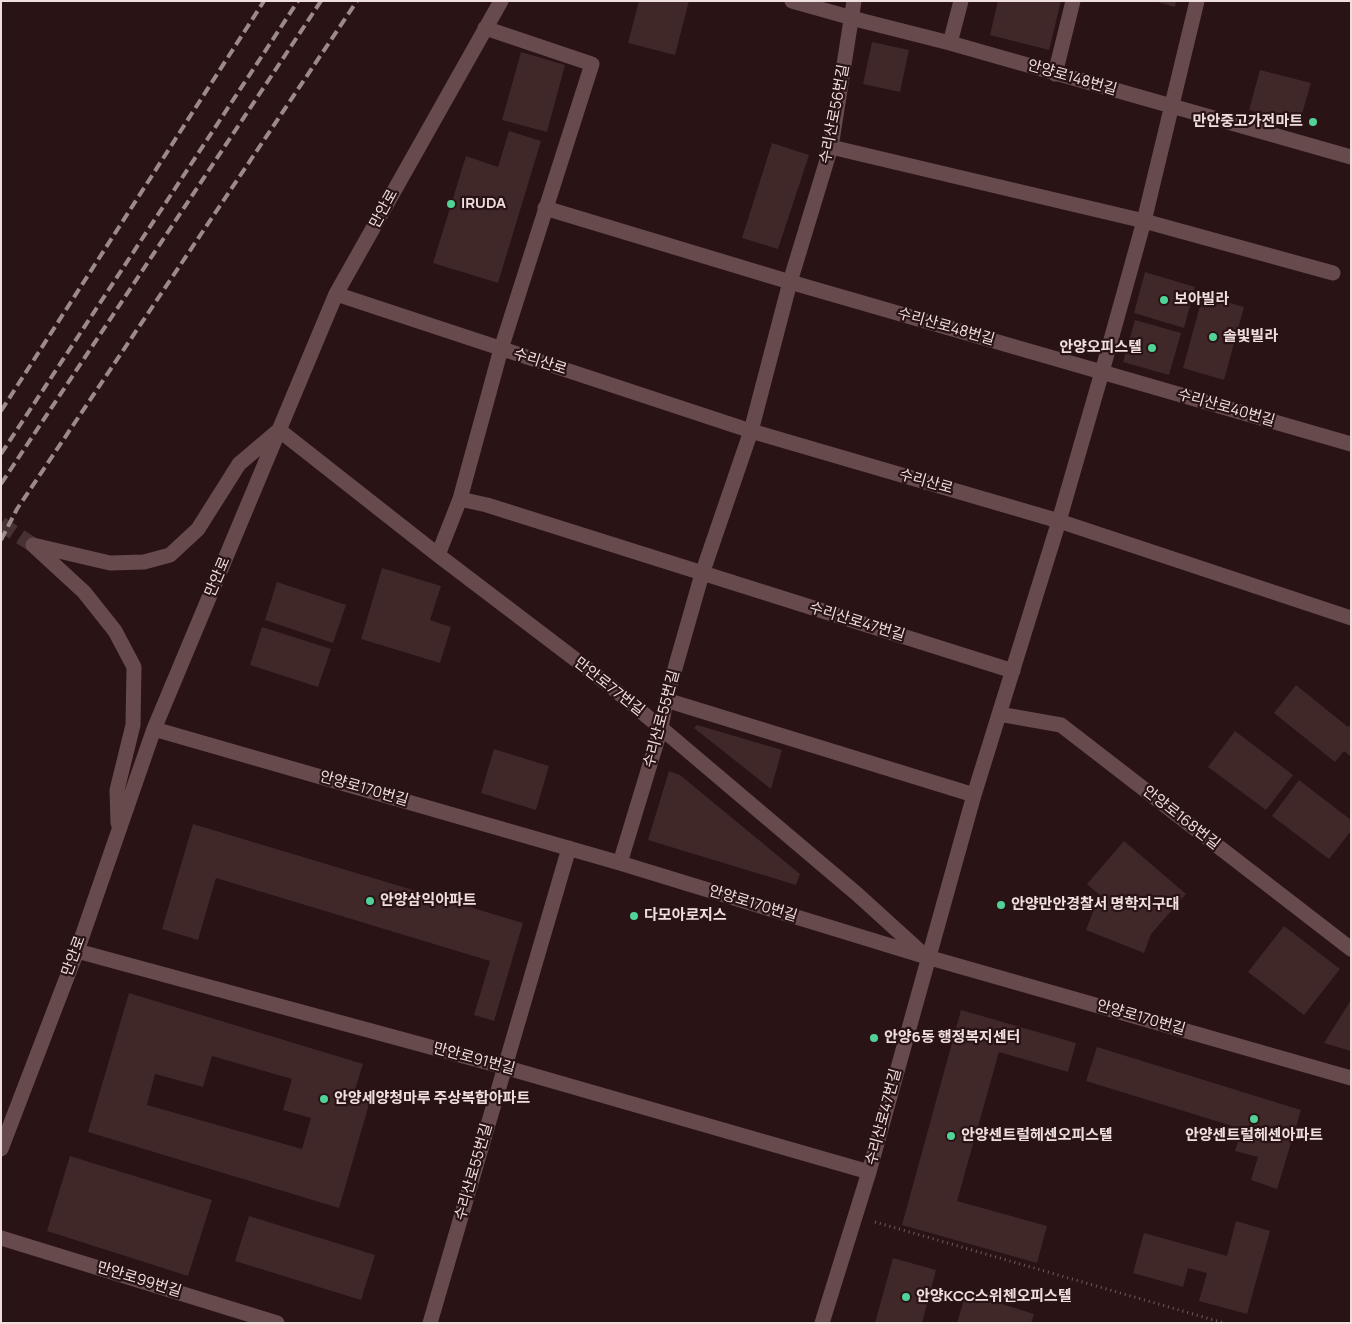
<!DOCTYPE html>
<meta charset="utf-8">
<style>
body{margin:0}
#map{position:relative;width:1352px;height:1324px;overflow:hidden;background:#2a1315;font-family:Manrope,sans-serif}
canvas{display:block}
.frame{position:absolute;inset:0;border:2px solid #efdede;pointer-events:none}
</style>
<div id="map">
<canvas width="1352" height="1324"></canvas>
<div class="frame"></div>
</div>
<script>
const c = document.querySelector('canvas').getContext('2d');
c.lineJoin = 'round';
function fill(path, color) { c.fillStyle = color; c.fill(path, 'evenodd'); }
function stroke(path, color, width, dash) { c.strokeStyle = color; c.lineWidth = width; c.lineCap = dash ? 'butt' : 'round'; c.setLineDash(dash || []); c.stroke(path); }
function write(font, color, halo, rows, align = 'center') {
  c.font = font + ' Manrope,"Noto Sans KR",sans-serif'; c.lineWidth = 4.5; c.setLineDash([]); c.textBaseline = 'middle'; c.strokeStyle = halo; c.fillStyle = color; for (const [text, x, y, turn = 0] of rows) {
    c.save(); c.translate(x, y); c.rotate((+turn || 0) * Math.PI / 180); c.textAlign = isNaN(turn) ? turn : align; if (halo) c.strokeText(text, 0, 0); c.fillText(text, 0, 0); c.restore();
  }
}
const building = new Path2D(`
 M639 1H689L675 55 628 43Z
 M998 1H1061L1049 50 990 35Z
 M1154 1H1176L1175 7Z
 M872 42 909 50 900 92 863 84Z
 M521 52 565 65 547 132 502 120Z
 M1260 70 1311 83 1299 124 1249 110Z
 M509 131 541 141 498 283 433 263 466 156 498 167Z
 M772 143 809 155 778 249 742 238Z
 M1145 272 1195 287 1184 328 1134 313Z
 M1203 295 1244 307 1224 380 1183 368Z
 M1135 320 1181 333 1169 375 1123 362Z
 M382 568 441 586 430 620 451 627 440 663 361 639Z
 M277 582 346 605 333 643 265 620Z
 M262 627 331 649 318 687 250 665Z
 M1296 685 1348 727 1351 724V757L1344 751 1335 762 1274 713Z
 M697 725 782 750 771 789 694 728Z
 M1235 731 1293 775 1266 810 1208 767Z
 M494 749 549 766 536 810 481 793Z
 M669 771 680 775 800 874 796 885 648 840Z
 M1299 780 1351 820V831L1329 859 1272 816Z
 M193 824 523 923 494 1021 474 1015 490 961 216 878 198 940 162 929Z
 M1124 841 1186 894 1151 934 1144 953 1086 930 1094 909 1103 898 1087 884Z
 M1284 926 1340 969 1304 1015 1248 972Z
 M129 993 363 1064 353 1096 370 1101 339 1208 88 1132ZM212 1056 292 1079 283 1110 311 1118 302 1149 147 1105 155 1074 203 1087Z
 M1351 1000V1051L1324 1043Z
 M961 1010 1076 1043 1068 1072 999 1052 957 1201 1047 1226 1037 1263 902 1225Z
 M1097 1047 1301 1110 1277 1189 1251 1180 1258 1157 1235 1151 1242 1129 1086 1081Z
 M70 1156 212 1200 188 1276 47 1231Z
 M249 1216 375 1255 361 1300 235 1261Z
 M1236 1221 1270 1231 1247 1314 1199 1301 1207 1273 1188 1268 1183 1287 1133 1273 1144 1233 1227 1256Z
 M893 1258 936 1270 922 1323H875Z
 M966 1293 1034 1314 1031 1323H957Z`);
const minorTunnel = new Path2D(`
 M1 524 33 545`);
const path = new Path2D(`
 M875 1222 1224 1323`);
const minor = new Path2D(`
 M792 1 863 21 950 43 1351 157
 M950 43 961 1
 M1055 74 1073 1
 M831 147 1144 221 1333 273
 M545 208 790 282 1351 444
 M336 294 751 431 1059 521 1351 618
 M460 499 487 505 1013 671
 M33 545 110 563 144 562 170 555 198 529 239 464 279 430 438 555 609 685 661 728 857 894 923 954
 M34 546 84 592 115 631 134 667 133 725 117 790 118 823
 M438 555 460 499 501 349 592 64 485 28
 M666 700 974 795
 M999 714 1061 725 1351 949
 M154 729 620 863 927 957 1351 1078
 M620 863 661 728 666 700 702 574 751 431 790 282 831 147 854 1
 M77 951 504 1067 869 1172
 M1 1149 77 951 154 729 336 294 501 1
 M1 1238 277 1323
 M430 1323 569 848
 M822 1323 869 1172 974 795 1059 521 1102 372 1144 221 1197 1`);
const rail = new Path2D(`
 M1 411 264 1
 M1 454 298 1
 M1 484 321 1
 M1 540 17 509 357 1`);
const markers = [
 [1313,122,5,"#51d398"],
 [451,204,5,"#51d398"],
 [1164,300,5,"#51d398"],
 [1213,337,5,"#51d398"],
 [1152,348,5,"#51d398"],
 [370,901,5,"#51d398"],
 [1001,905,5,"#51d398"],
 [634,916,5,"#51d398"],
 [874,1038,5,"#51d398"],
 [324,1099,5,"#51d398"],
 [1254,1119,5,"#51d398"],
 [951,1136,5,"#51d398"],
 [906,1297,5,"#51d398"]
];
const streetNames = [
 ["안양로148번길",1072,78,16],
 ["수리산로56번길",835,114,-79],
 ["만안로",384,209,-61],
 ["수리산로48번길",946,327,16],
 ["수리산로",540,362,18],
 ["수리산로40번길",1226,408,16],
 ["수리산로",926,482,16],
 ["만안로",218,577,-67],
 ["수리산로47번길",857,622,17],
 ["만안로77번길",609,687,38],
 ["수리산로55번길",662,719,-75],
 ["안양로170번길",364,789,16],
 ["안양로168번길",1181,818,38],
 ["안양로170번길",753,904,17],
 ["만안로",74,956,-70],
 ["안양로170번길",1141,1018,16],
 ["만안로91번길",474,1059,15],
 ["수리산로47번길",884,1117,-75],
 ["수리산로55번길",474,1172,-74],
 ["만안로99번길",139,1280,17]
];
const poiNames = [
 ["만안중고가전마트",1303,122,"right"],
 ["IRUDA",461,204],
 ["보아빌라",1174,300],
 ["솔빛빌라",1223,337],
 ["안양오피스텔",1142,348,"right"],
 ["안양삼익아파트",380,901],
 ["안양만안경찰서 명학지구대",1011,905],
 ["다모아로지스",644,916],
 ["안양6동 행정복지센터",884,1038],
 ["안양세양청마루 주상복합아파트",334,1099],
 ["안양센트럴헤센오피스텔",961,1136],
 ["안양센트럴헤센아파트",1254,1136,"center"],
 ["안양KCC스위첸오피스텔",916,1297]
];
fill(building, '#402728');
stroke(minorTunnel, '#483133', 15, [15, 8]);
stroke(path, '#705b5c', 3, [1, 4]);
stroke(minor, '#674b4c', 15);
stroke(rail, '#9c8989', 4, [10, 5]);
for (const [x, y, r, color] of markers) { const dot = new Path2D(); dot.arc(x, y, r, 0, 2 * Math.PI); c.fillStyle = color; c.fill(dot); stroke(dot, '#2a1315', 2); }
write('15px', '#efdede', '#2a1315', streetNames);
write('bold 15px', '#efdede', '#2a1315', poiNames, 'left');
</script>
